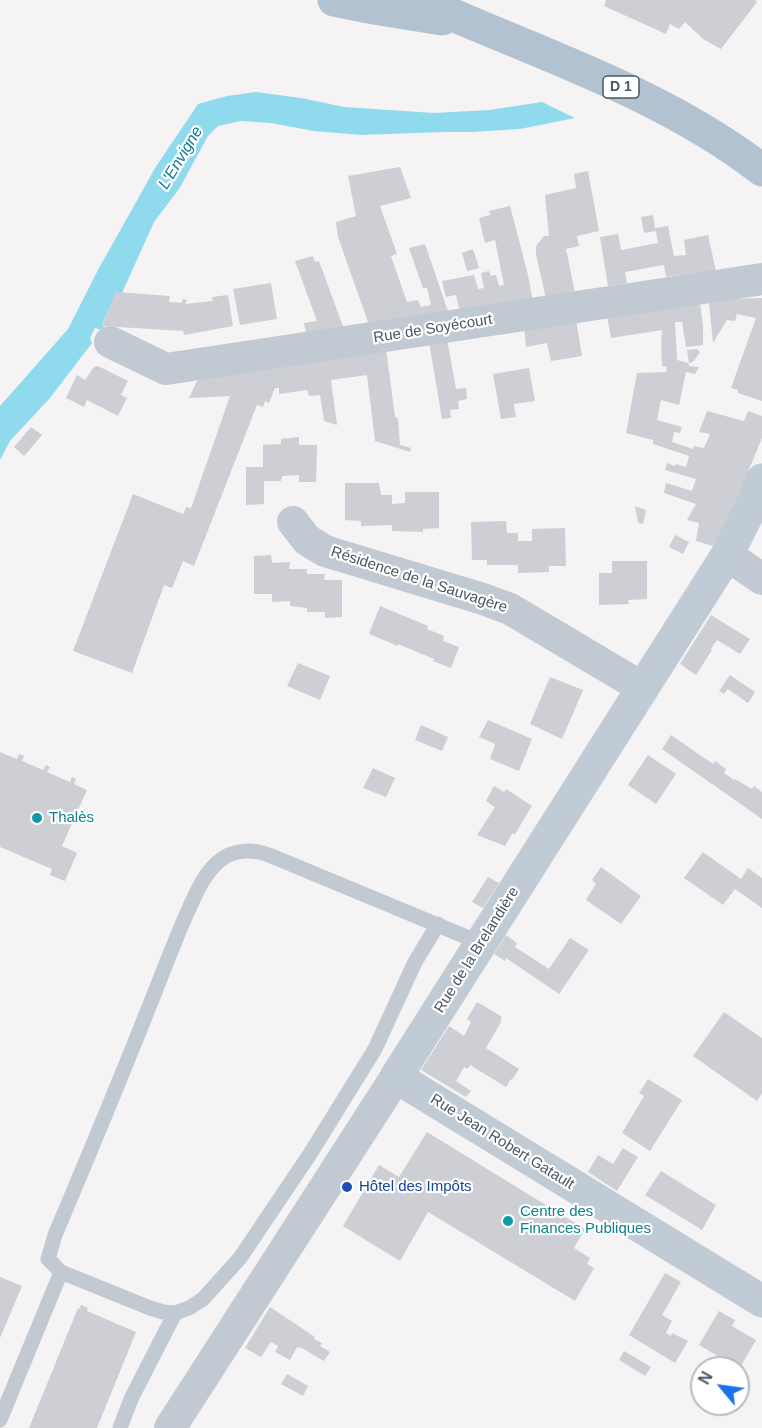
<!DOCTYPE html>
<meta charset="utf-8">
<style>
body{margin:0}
#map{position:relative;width:762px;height:1428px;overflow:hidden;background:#f5f3f3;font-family:Helvetica,sans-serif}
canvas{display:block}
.north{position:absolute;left:690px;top:1356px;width:60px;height:60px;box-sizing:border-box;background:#fff;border:2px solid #b7bbc0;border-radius:50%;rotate:299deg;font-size:16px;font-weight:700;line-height:24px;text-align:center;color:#4a5661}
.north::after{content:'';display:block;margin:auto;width:21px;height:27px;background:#1a73e8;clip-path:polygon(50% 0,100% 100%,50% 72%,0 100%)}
</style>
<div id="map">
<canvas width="762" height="1428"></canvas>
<div class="north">N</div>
</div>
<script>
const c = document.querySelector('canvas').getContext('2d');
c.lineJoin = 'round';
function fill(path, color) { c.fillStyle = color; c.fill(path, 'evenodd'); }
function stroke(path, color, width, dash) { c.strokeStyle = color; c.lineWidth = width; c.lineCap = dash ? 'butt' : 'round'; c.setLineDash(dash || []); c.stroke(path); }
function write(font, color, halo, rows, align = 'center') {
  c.font = font + ' Helvetica,sans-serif'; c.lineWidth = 4.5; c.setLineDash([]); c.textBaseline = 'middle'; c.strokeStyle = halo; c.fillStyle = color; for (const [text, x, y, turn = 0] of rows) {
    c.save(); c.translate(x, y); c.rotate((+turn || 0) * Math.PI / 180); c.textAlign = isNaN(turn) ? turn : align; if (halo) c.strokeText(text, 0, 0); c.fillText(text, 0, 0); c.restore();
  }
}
const water = new Path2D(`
 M256 92 301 98 344 107 434 113 489 110 542 102 575 118 520 129 472 132H444L361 135 314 131 271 123 241 121 218 126 208 136 179 189 154 222 122 293H116L102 325 104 326 102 330 95 328 90 338 92 343 50 398 10 441 0 460V406L68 329 99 268 135 204 155 168 198 104 227 96Z`);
const building = new Path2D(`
 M606 0H755L757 2 721 49 703 39 685 22 679 29 670 24 666 34 604 6Z
 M400 167 411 198 380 206 397 254 391 256 407 302 418 300 421 307 431 305 427 288H423L409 248 425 244 451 320 370 328 338 237 336 222 356 216 348 176Z
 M588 171 599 231 577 236 579 246 566 249 575 293 546 299 536 254V246L544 236H549L545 195 576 188 574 174Z
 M510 206 528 275 533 302 461 318 456 295 446 297 442 281 474 275 478 289 484 288 481 273 489 271 491 276 496 275 499 286 504 285 495 240 485 243 479 218 490 215 489 211Z
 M653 215 655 228 668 226 674 256 686 255 684 240 708 235 716 271 666 277 664 265 625 272 627 283 608 286 600 237 618 234 621 250 658 243 656 231 644 233 641 217Z
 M473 249 479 268 467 271 462 253Z
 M313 256 315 262 319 261 345 332 307 338 304 323 317 321 295 261Z
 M271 283 277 319 240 325 233 289Z
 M116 292 170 296 169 302 182 303 183 299 187 300 185 304 213 301 212 297 228 295 233 326 184 335 183 331 102 326Z
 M762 298V401L738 393V390L731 388 756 318 737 314 735 321 727 320 713 343 709 302 727 299Z
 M700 303 703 326V345L686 347 682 322H675L677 360 689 363V366L699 367 695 374 686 372 679 405 661 400 657 420 682 427 680 433 674 432 672 442 693 449 694 446 704 448 710 434 699 432 707 411 744 421 748 411 762 416V438L733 508 713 546 696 541 699 523 687 520 696 504 664 493 666 483 692 491 696 479 665 470 667 463 675 466 676 464 686 467 689 456 653 444V440L626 433 637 373 666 372 667 367 662 366 661 343 662 330 611 338 607 315Z
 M576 320 582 356 551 361 547 343 526 347 524 327Z
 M447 339 456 389 466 388 467 399 458 401 459 409 450 410 451 418 442 419 429 342Z
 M386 348 395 417 398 418 400 445 411 448 410 452 375 441 367 375 331 380 337 425 324 421 320 395 309 396 307 390 279 394V388H275L269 403 265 401 263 407 257 405 194 566 183 561 172 588 164 585 132 673 73 651 133 494 183 514 186 507 191 508 230 396 189 398 199 377Z
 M697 349 700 352 693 362 689 363 687 350Z
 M98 366 128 381 121 395 127 398 118 416 87 400 84 407 66 398 77 375 85 380 94 367Z
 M529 368 535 401 514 404 516 417 501 419 493 374Z
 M31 427 42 435 24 456 14 447Z
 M299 437V445H317L316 482H299V475L282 476 281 481H264V504L246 505V467H263V445L281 444V439Z
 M345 483H379L381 495H392V504L405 503V492H439V528L423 529V532L392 531V525L361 526V521L345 520Z
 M635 506 646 510 643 524 638 523Z
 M506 521 507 533H518V541H532V529L565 528 566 566H549V572L518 573V565H487V560H472L471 522Z
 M675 535 689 542 683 554 669 547Z
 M271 555 272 563 290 562 289 569H307V574H325L324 580H342V617L325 618V612H307V608L290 606V601L272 602V594H254V556Z
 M612 561H647V599L628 600 629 604 599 605V573H612Z
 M380 606 428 626 427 629 444 636 443 641 459 647 451 668 433 661 434 659 398 644V646L369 634Z
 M711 615 750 639 740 654 717 640 711 649 712 650 696 675 680 664Z
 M298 663 330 676 320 700 287 686Z
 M730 675 755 692 748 703 728 689 724 694 719 691Z
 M550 677 583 690 562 739 530 724Z
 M488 720 532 739 519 771 490 759 495 744 479 737Z
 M421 725 448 737 442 751 415 740Z
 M671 735 713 764 715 761 726 769 724 773 734 780 735 779 752 789 754 786 762 792V819L662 749Z
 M0 752 17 759 19 754 24 756 22 761 43 770 46 765 50 767 47 772 70 782 72 777 76 779 74 784 87 790 62 846 77 853 65 881 50 875 52 869 0 847Z
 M648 755 676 774 656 804 628 785Z
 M373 768 395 778 386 797 363 788Z
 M494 786 504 792 506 789 532 806 515 834H512L505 846 477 835 495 807 486 801Z
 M703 852 741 879 748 868 762 878V908L735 889 723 905 684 878Z
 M601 867 641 896 621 924 586 900 596 884 592 880Z
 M488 877 499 883 483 908 472 902Z
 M506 935 517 943 515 947 549 969 570 938 589 950 559 994 506 958 505 961 494 954Z
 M477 1002 501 1016V1022L486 1048 519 1069 512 1080 511 1079 506 1087 470 1065 468 1069 464 1067 456 1081 471 1091 466 1097 421 1070 449 1026 464 1036 471 1022 467 1019Z
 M724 1012 762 1038V1093L757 1101 693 1056Z
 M648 1079 682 1100 650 1151 622 1133 644 1096 639 1093Z
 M427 1132 585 1229 574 1248 590 1258 587 1264 594 1268 575 1301 428 1212 400 1261 343 1226 379 1165 399 1177Z
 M623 1148 638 1157 617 1191 588 1172 598 1155 613 1164Z
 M661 1171 716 1205 702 1230 645 1195Z
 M665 1273 681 1282 662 1315 672 1321 666 1333 671 1336 672 1333 688 1341 675 1363 629 1335Z
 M0 1277 22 1286 0 1338Z
 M81 1305 88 1308 87 1311 136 1332 97 1428H29L78 1308 79 1309Z
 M270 1307 315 1337 314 1339 322 1343 320 1346 330 1352 324 1361 300 1347V1348L297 1347 290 1360 275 1352 278 1346 271 1342 261 1357 245 1348Z
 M719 1311 735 1320 732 1326 756 1340 738 1371V1368L699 1345Z
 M624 1351 651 1367 645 1376 619 1360Z
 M287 1374 308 1386 303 1396 281 1384Z`);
const lane = new Path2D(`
 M438 924 415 962 375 1049 310 1154 240 1258 203 1299 189 1308 175 1313 163 1312 150 1308 61 1272 48 1259 55 1235C88 1157 120 1080 151 1002 163 972 174 942 187 913 195 896 203 875 218 862 232 849 252 849 269 855L481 943
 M0 1420 61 1272
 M120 1428 131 1399 175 1313`);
const street = new Path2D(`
 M110 342 166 369 762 279
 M293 522 307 540 325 551 483 599 510 609 643 688
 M727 555 762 579
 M170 1428 396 1077`);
const secondary = new Path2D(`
 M762 480 751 507 727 555 396 1077 762 1301`);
const primary = new Path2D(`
 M334 0 374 8 442 19
 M419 0C535 53 660 91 762 170`);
const markers = [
 [37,818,6,"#0f9aa8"],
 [347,1187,6,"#1a4fb4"],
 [508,1221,6,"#0f9aa8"]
];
const shields = [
 [621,87,36]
];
const shieldNames = [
 ["D 1",621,87]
];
const streetNames = [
 ["Rue de Soyécourt",433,329,-9],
 ["Résidence de la Sauvagère",419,580,18],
 ["Rue de la Brelandière",477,950,-58],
 ["Rue Jean Robert Gatault",502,1142,32]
];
const cultureNames = [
 ["Thalès",49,818],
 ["Centre des",520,1212],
 ["Finances Publiques",520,1229]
];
const transitNames = [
 ["Hôtel des Impôts",359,1187]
];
const waterNames = [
 ["L'Envigne",181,158,-59]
];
fill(water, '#90daee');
fill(building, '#cdcfd5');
stroke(lane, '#c1cad2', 15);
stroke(street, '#c1cad2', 32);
stroke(secondary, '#c1cbd6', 33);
stroke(primary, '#b3c2d1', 33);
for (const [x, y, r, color] of markers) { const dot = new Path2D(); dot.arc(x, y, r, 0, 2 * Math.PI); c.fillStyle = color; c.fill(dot); stroke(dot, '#fff', 2); }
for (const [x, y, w] of shields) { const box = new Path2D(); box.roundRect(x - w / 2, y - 11, w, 22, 4.5); c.fillStyle = '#fff'; c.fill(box); stroke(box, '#4a5661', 1.5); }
write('bold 14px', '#4a5661', null, shieldNames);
write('15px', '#4a5661', '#fff', streetNames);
write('15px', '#0d838f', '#fff', cultureNames, 'left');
write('15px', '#164399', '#fff', transitNames, 'left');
write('italic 16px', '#0c7c9b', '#fff', waterNames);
</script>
